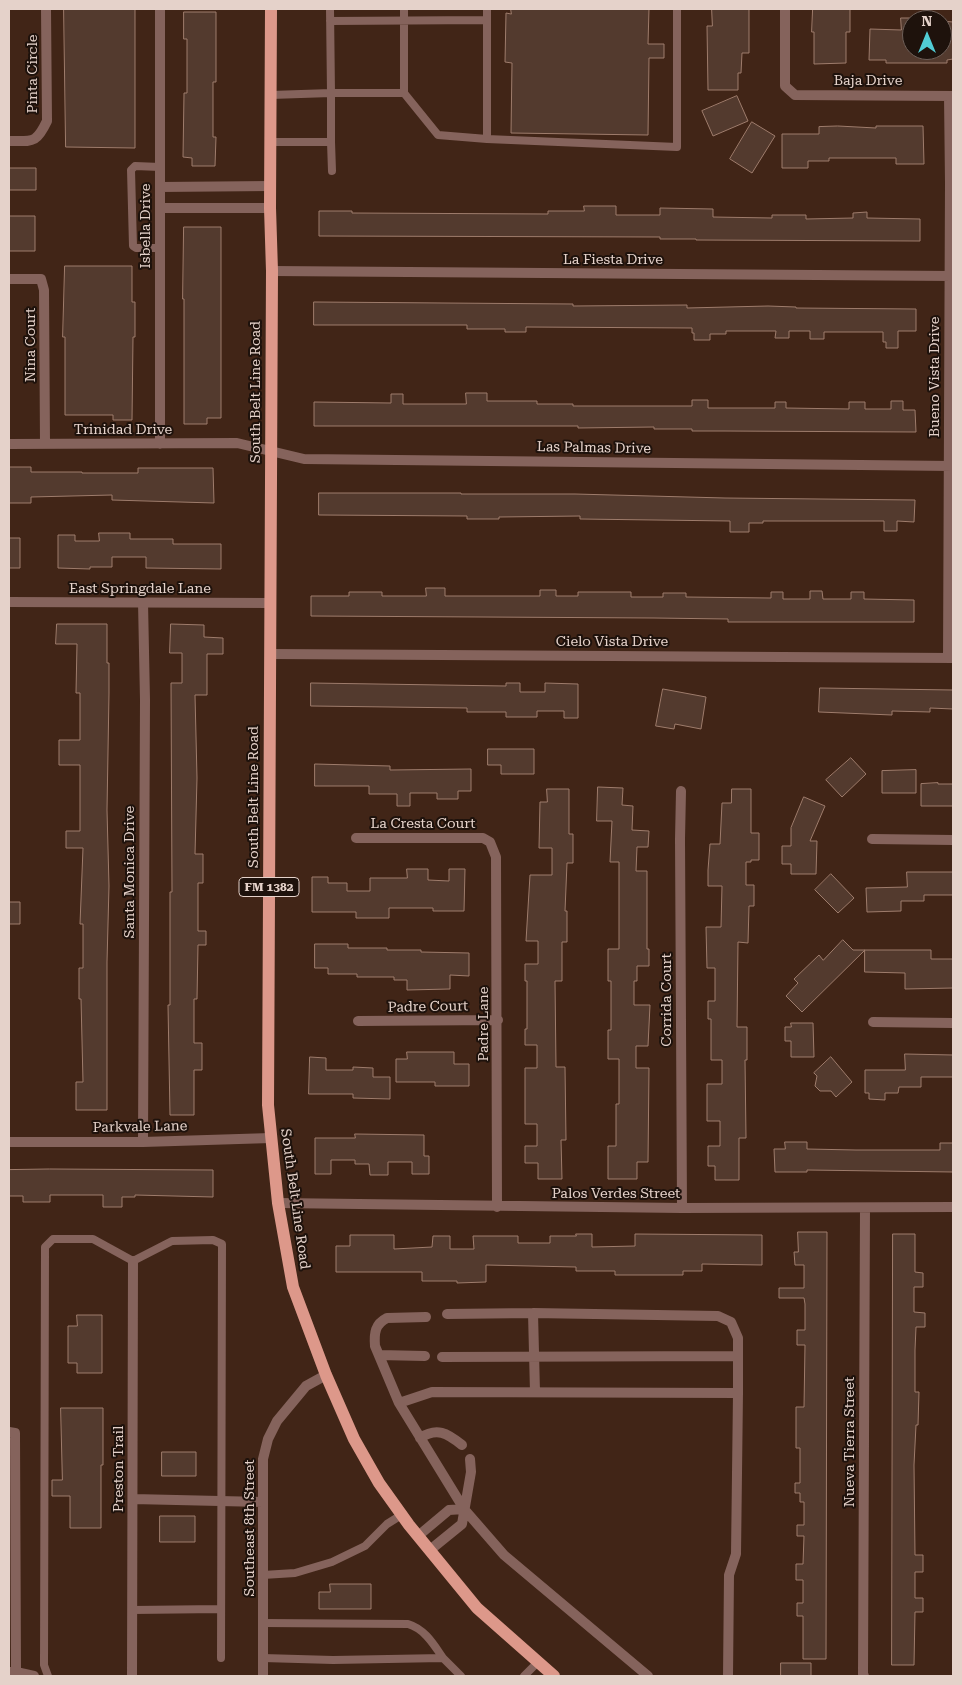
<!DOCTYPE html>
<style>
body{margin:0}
#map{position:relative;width:962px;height:1685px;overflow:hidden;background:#412517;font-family:"Roboto Serif",serif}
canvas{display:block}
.frame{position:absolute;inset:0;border:10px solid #e5d2ca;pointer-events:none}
.north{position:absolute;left:902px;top:10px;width:50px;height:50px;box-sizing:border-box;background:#1e120c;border:1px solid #6e5f58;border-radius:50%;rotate:0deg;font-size:14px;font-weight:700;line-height:20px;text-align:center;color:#e5d2ca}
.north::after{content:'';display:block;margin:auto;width:18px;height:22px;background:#51ccd4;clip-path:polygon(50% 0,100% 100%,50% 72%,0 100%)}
</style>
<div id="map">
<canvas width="962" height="1685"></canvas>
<div class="frame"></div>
<div class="north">N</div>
</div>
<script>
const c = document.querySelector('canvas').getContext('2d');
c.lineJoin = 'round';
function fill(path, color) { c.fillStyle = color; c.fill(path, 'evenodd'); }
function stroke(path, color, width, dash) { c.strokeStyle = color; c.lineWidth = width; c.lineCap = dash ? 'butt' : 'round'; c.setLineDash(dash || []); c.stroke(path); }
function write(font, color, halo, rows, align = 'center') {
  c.font = font + ' "Roboto Serif",serif'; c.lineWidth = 4; c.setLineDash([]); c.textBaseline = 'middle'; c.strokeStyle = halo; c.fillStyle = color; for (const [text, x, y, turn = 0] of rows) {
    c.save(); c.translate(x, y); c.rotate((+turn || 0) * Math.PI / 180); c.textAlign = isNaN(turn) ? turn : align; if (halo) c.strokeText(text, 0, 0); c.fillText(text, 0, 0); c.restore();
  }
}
const building = new Path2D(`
 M64 9H135V148L66 147Z
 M511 9H649L648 44H664V58H649L648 135 511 133 512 63 505 62 506 13 511 14Z
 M712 9H749V53H742L741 73H738V90H708L707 26H712Z
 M813 9H850V32H846V63L814 64V32H812Z
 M184 12H216V82H213V137H216L215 166H192V158L183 157 184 93H187V39H184Z
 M901 18H912V50H942V21L953 22V59L947 60V63H886V60H869L870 29 901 30Z
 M737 96 748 121 713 136 702 111Z
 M752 122 775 136 752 173 730 159Z
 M838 126 876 128V126H923L924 164H896V158H829V161H808V168H782V134H819V127Z
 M9 168H36V190H9Z
 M584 206H616V215H660V208L713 209V217L772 218V215H806V219L853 218V213L867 212V218L920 219V241L696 240V239H660V237L319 236V211H352V213L548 214V211H584Z
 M9 216H35V251H9Z
 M184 227H221V418H207V424H184V299H183Z
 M65 266H132V302H135V337H133L132 420H113V415H65V337H63Z
 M314 302 573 304V306L687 305V308L768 306 796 307V308L916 309V331H898V348H886V342H883V332H824V339H810V331H789V338H775L776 331H726V334H710V340H694V333H692V328L526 327V332H505V329H467V325H314Z
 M466 393H487V401H537V404H573V406H692V400H708V408H775V402H786V408L849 409V402H865V409H891V401H903V410H915L916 432 725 431H692V429H654V427L578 428V426H314V402L391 403V394H403V404H466Z
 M9 467H31V472H82V473H138V468H213L214 503 112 500V495L31 497V503H9Z
 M319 493H461V494H575L725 498 915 500 914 522 897 521V531H884V521H763V523H749V532H730V521L580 519V516L499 517V519H467V516L319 515Z
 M99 533H130V539H173V544H221V569L146 568V557H112V567H90V569L58 568V535H75V541H99Z
 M9 538H20V568H9Z
 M426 588H445V596H540V590H556V596H578V592H631V597H663V593H686V597L771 598V592H783V599H810V591H822L823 599H851V592H864V599L914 600V622H728V619L654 618 311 616V596H349V592H382V596H426Z
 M57 624H107V663H109V693L107 810 109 886 107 962V1110H76V1082H83L81 999H79V968H83V924H80L83 848H66V831H80V765H59V740H80V693H76L77 644H56Z
 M171 624 204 625V637L223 638V654H207V695H195L197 778 195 854H203V883H198V931H206V945H198L197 999H194V1043H202V1070H194V1115H170L168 1005H170V892H172L171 683H182V653H170Z
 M311 683 506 686V683H520V692H545V683L578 684V718H564V711H537V717H506V712H467V708L311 706Z
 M820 688 953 690V709L930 708V712L892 711V715L819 712Z
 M663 689 706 697 701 729 675 724 674 729 656 726Z
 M488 749H534V774H501V765H488Z
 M851 758 866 774 842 797 826 780Z
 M315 764 390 766V770L471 769V791H458V799H437V793H410V806H397V794H369V786H315Z
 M916 770V793H882V771Z
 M938 783V784H953V806H921V784Z
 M598 787 623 788 622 805 633 806 632 830 649 831 648 847H637L636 871H647V949H649V966H637V981H634V1005H650L648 1046H636V1068H649L648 1162H637V1179H608V1146H616V1104H619V1059H608V1030H611V981H608V949H619V862H610L612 821H597Z
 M547 789H569V834H573V863H567L565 911H567V942H562V981H555L556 1067H565L566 1140H561L562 1179H538V1163H525V1146H537V1124H525V1068H537V1045H525V1029H527V981H525V964H538V941H526L530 875H552V848H539L540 802H547Z
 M732 789H751V833H759V860H751V862H746V885H754V906H749L748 943 738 942 737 1027H747V1060H745L746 1138H739V1180H715V1166H708V1146H720V1121H707V1084H722V1060H711V1019H708V1001H715V968H707L706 927H721L722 886H708V870L710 844H720L722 803H731Z
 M804 797 825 806 810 841H817L816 874H791V864H782V846H791V828Z
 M407 869H428V880L449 881V869H465L464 911H433V908H389V918H356V912H312V877H328V883H347V891H370V878H407Z
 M907 872H953V895H924V901H901V911L867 912 866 888 907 887Z
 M831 874 854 898 838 913 815 890Z
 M9 902H20V924H9Z
 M843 940 853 950H865L802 1012 786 996 798 983 794 979 819 955 823 960Z
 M315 944H348V948H387V950H421V952L469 953V976L450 975V989L407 990V980H394V977H357V974H328V968H315Z
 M865 950H931V959H953V988L905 989V973L865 972Z
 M791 1023H813L814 1057H791V1041H785V1027H791Z
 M407 1052H454V1064H469V1086H435V1082H396V1059H407Z
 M905 1054 953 1055V1077H921V1087H899L898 1093H885V1100L869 1099V1093H865V1070H905Z
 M310 1057 326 1058V1070H353V1067L373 1068V1077H390V1099L353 1098V1094H309Z
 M831 1057 852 1082 836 1097 831 1091H820L815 1086 817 1076 814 1073Z
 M355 1134 424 1135V1156H429V1174H412V1162H388V1175H370L369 1164H355V1160H331V1174H315V1138H355Z
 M785 1142H807V1149L856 1150H940V1143H953V1172L807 1170V1172H775L774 1149H785Z
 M50 1169 213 1170V1197L135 1195V1197H122V1207H103V1195H50V1202H23V1196H9V1170Z
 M798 1232H827L826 1659H803V1616H797V1603H803V1580H796V1564H803L804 1536H797V1525H804V1502H800V1493H795V1483H800V1448H796V1407H804L805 1345H797V1330H805V1304L804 1298H779V1288H804V1265H795L794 1252H798Z
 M576 1234H592V1247L635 1246V1234L762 1235V1265L702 1264V1271H683V1275H615V1271H576V1267L486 1265V1282L457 1283V1281H422V1272H336V1246H350V1235H394V1249L432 1247 433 1236H450V1249H474L473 1236H518V1243H550V1236H576Z
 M893 1234H915V1272L923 1273V1287H914V1312L925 1313V1327H916L915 1350V1392H919L918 1425H916L914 1465 915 1555H923V1572H915V1598H923V1612H915L914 1665H892Z
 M77 1315H102V1373H77V1363H68V1326H77Z
 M61 1408H103V1465H101V1528H70V1496H52V1480H62Z
 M162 1452H196V1476H162Z
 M160 1516H195V1542H160Z
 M330 1584H371V1609H319V1592H330Z
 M781 1663H811V1676H781Z`);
const service = new Path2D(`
 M330 21 487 20
 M404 93V9
 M271 95 331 93 330 9
 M487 139 677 147V9
 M271 142H331V93H404L438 135 487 139V9
 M331 142 332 171
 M160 248H136L133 246 131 170 135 166 160 167
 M263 1575 295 1573 332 1562 365 1546 387 1524 403 1514
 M132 1610 221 1609
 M263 1623 408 1624C425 1629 434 1645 443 1658
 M263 1658 333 1660 443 1658 461 1676
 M48 1676 44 1665 45 1247 53 1239H93L133 1261 172 1241 213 1240 222 1244 221 1658
 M524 1676 538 1662`);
const minor = new Path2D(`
 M785 9V86L795 95 953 96
 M9 141C33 141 36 144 47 121L46 9
 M160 187 271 186
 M160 208H270
 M272 271 953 276
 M9 279H41L44 290 45 444
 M9 444 237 443 304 459 953 466
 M160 444V9
 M143 602 145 700 143 1142
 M270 654 953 658
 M948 658 950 183 949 96
 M681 791 680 839 682 1208
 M356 838H483L490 842 496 857 497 1207
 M872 839 953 840
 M358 1021 498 1020
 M873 1022 953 1023
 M9 1142H143L271 1138
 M278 1203 682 1208 953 1207
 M533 1313 535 1392
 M447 1314 533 1313 718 1316 731 1322 738 1338V1393
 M426 1317 387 1318C375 1324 374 1333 375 1346L399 1403 464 1509 504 1555 648 1676
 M379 1355 425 1356
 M442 1357 738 1356
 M399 1403 432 1392 738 1393 736 1554 729 1575 728 1676
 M9 1432 15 1433 16 1672
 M420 1438C437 1427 447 1433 462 1445
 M133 1499 263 1502
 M418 1536 449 1510 464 1509
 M430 1550 462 1524 471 1472 470 1459
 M9 1672H16L34 1676
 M132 1676 133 1261
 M263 1676V1459L268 1439 277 1421 306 1386 326 1375
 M864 1676 863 1674 865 1208`);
const tertiary = new Path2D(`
 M9 602 270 603`);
const primary = new Path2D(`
 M271 9 270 208 272 271 268 1105 278 1203 293 1287 326 1375 354 1439 379 1483 409 1525 477 1608 554 1676`);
const shields = [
 [269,887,60]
];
const shieldNames = [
 ["FM 1382",269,887]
];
const streetNames = [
 ["Pinta Circle",33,74,-90],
 ["Baja Drive",868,81],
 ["Isbella Drive",146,226,-90],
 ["La Fiesta Drive",613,260],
 ["Nina Court",31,345,-90],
 ["Bueno Vista Drive",935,377,-90],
 ["South Belt Line Road",256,392,-90],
 ["Trinidad Drive",123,430],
 ["Las Palmas Drive",594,448,1],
 ["East Springdale Lane",140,589],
 ["Cielo Vista Drive",612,642],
 ["South Belt Line Road",254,797,-90],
 ["La Cresta Court",423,824],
 ["Santa Monica Drive",130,872,-90],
 ["Corrida Court",667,1000,-90],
 ["Padre Court",428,1007,-1],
 ["Padre Lane",484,1024,-90],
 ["Parkvale Lane",140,1127,-1],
 ["Palos Verdes Street",616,1194],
 ["South Belt Line Road",295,1199,82],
 ["Nueva Tierra Street",850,1442,-90],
 ["Preston Trail",119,1469,-90],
 ["Southeast 8th Street",250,1528,-90]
];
fill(building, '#533a2e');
stroke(building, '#9e7c6c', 1);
stroke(service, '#85635c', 8);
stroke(minor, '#85635c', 10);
stroke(tertiary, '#85635c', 10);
stroke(primary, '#dd988a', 12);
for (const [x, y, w] of shields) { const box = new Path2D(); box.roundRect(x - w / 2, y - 9.5, w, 19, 4); c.fillStyle = '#1e120c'; c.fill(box); stroke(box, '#e5d2ca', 1); }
write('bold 12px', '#e5d2ca', null, shieldNames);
write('14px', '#e5d2ca', '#1e120c', streetNames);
</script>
